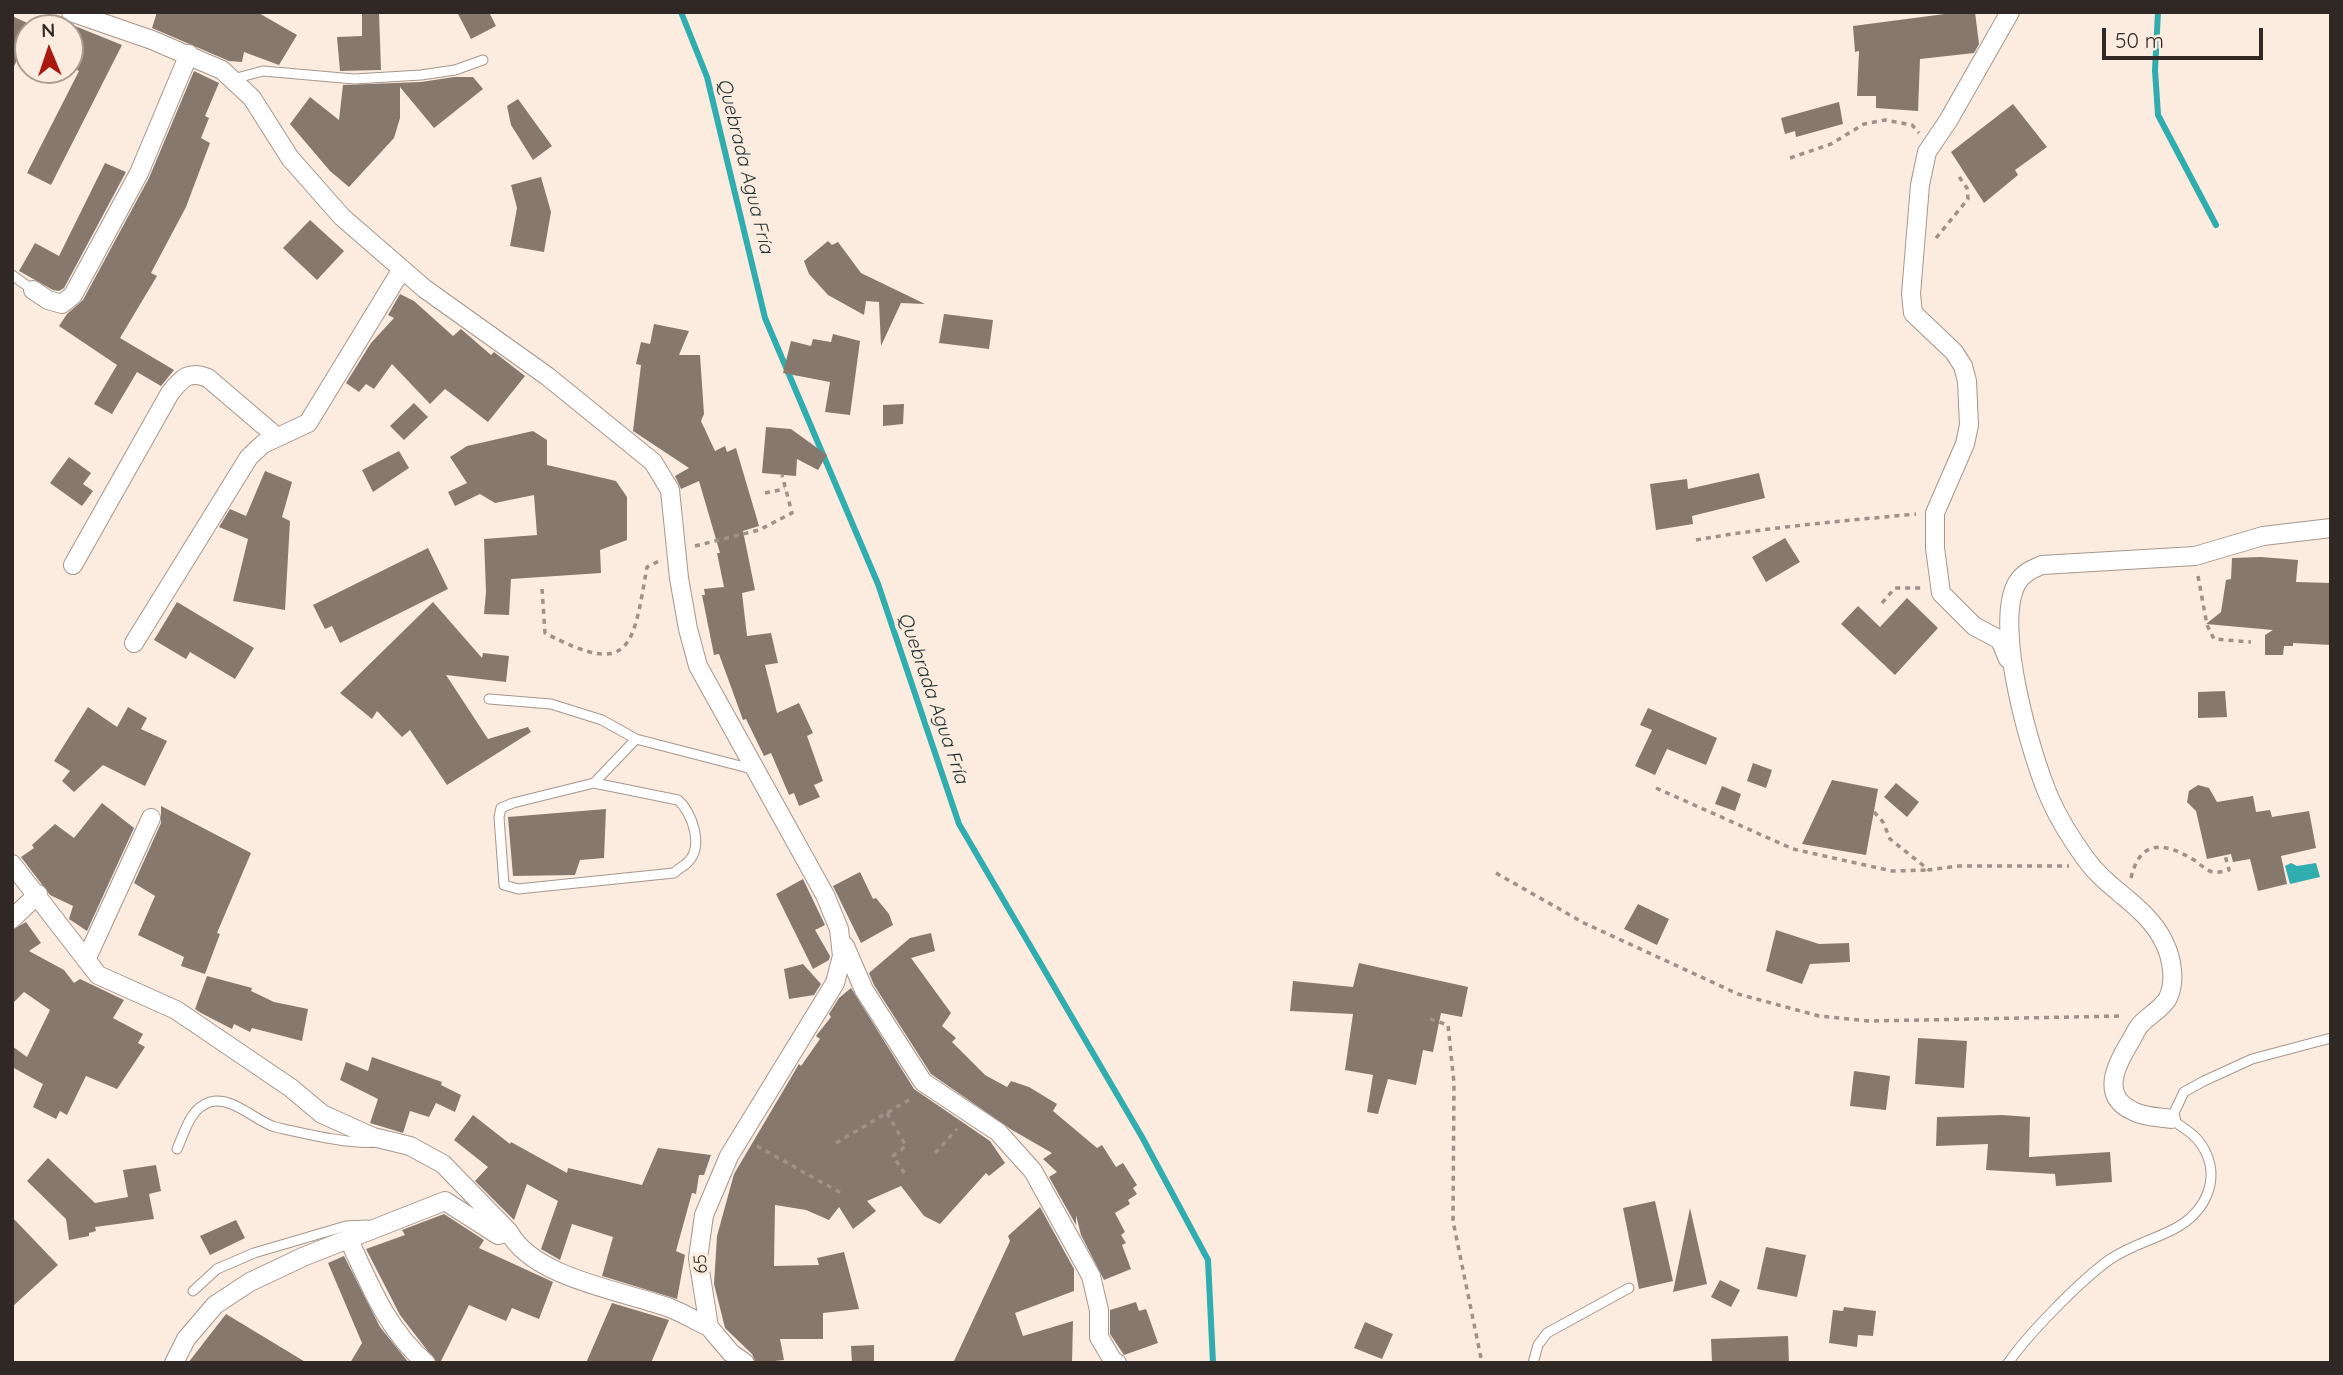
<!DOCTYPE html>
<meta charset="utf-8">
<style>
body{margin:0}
#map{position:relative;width:2343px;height:1375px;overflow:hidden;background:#fcebdf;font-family:Quicksand,sans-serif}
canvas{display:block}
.frame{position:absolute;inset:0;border:14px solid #2f2824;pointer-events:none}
.north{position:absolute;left:14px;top:14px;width:70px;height:70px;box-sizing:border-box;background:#fcebdf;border:2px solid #aa9d94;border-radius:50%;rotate:358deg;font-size:19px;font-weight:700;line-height:28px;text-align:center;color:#2f2824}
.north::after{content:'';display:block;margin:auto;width:24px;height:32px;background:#aa190f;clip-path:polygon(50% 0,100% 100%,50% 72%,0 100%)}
.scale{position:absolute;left:2102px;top:28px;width:161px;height:32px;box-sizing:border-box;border:4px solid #2f2824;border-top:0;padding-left:9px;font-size:21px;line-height:24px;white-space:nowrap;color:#2f2824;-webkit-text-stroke:5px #fcebdf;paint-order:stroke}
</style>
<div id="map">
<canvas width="2343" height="1375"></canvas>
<div class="frame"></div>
<div class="north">N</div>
<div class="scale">50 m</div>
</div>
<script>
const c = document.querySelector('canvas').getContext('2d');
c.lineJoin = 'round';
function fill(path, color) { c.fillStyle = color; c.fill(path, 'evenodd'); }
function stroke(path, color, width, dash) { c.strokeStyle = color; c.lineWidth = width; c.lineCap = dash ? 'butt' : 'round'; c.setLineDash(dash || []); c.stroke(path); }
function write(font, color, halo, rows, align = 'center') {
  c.font = font + ' Quicksand,sans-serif'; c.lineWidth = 7; c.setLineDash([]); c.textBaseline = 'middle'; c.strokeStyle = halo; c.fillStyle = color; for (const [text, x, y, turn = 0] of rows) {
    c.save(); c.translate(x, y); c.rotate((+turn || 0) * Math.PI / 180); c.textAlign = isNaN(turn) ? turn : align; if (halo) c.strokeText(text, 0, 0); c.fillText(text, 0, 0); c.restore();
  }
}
const water = new Path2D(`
 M2291 863 2297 866 2316 863 2320 877 2290 884 2285 866Z`);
const stream = new Path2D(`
 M681 12 707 77 765 318 878 584 959 824 1142 1137 1208 1260 1213 1363
 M2158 12 2155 70 2158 115 2216 225`);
const building = new Path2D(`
 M157 12H257L297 35 279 65 244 52 242 62 229 61 152 28Z
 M362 12H379L381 70 340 71 337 37 362 36Z
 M457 12H489L496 26 471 39Z
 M1960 12H1975L1979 44 1974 53 1920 59 1918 111 1876 108V96H1857L1859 51 1855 52 1853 26Z
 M12 16 34 26 28 28V39L12 70Z
 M70 24 122 45 51 185 27 173 79 71 70 66Z
 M194 71 219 83 205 116 209 118 201 138 210 143 186 207 151 273 157 276 120 338 174 370 161 386 137 372 112 414 94 404 117 365 59 326 67 314 83 300 149 178Z
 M454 77H473L483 89 434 128 400 87V118L394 138 349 187 330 171 290 124 310 97 339 120 343 85 421 82Z
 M518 99 552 146 533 160 511 125 507 106Z
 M1839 102 1843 124 1796 137 1795 131 1785 134 1781 118Z
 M2013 104 2047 147 2015 170 2018 175 1984 203 1951 152Z
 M105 163 126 172 64 288 59 291 53 290 19 271 35 243 59 256Z
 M541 177 551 212 544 252 510 246 517 208 511 185Z
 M310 220 344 251 317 280 283 248Z
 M828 241 832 245 838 242 861 273 925 304 901 303 881 346 879 302 866 301 864 315 828 295 809 274 804 261Z
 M400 294 414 301 453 336 461 329 491 355 494 352 525 376 488 422 445 389 430 404 392 364 374 389 366 384 359 392 346 383 371 343 394 318 388 315Z
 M944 314 993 320 989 349 939 343Z
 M654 324 689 331 679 355H700L704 414 701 421 715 451 725 446 727 452 736 448 759 526 743 531 755 590 742 593 747 636 771 633 778 663 765 665 777 713 799 703 813 733 807 736 823 781 814 785 820 797 799 806 794 793 789 795 771 753 764 756 746 719 743 720 719 654 714 655 702 595H705L704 589 724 587 717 553H720L699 481 681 489 675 476 689 468 633 431 641 365 636 364 641 342 650 344Z
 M833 334 860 341 850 415 825 412 830 382 783 373 791 341 811 346 813 339 831 342Z
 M414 403 428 417 404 440 390 426Z
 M904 404 903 424 883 426V405Z
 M766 427 791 429 827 455 818 470 797 459 796 476 762 473Z
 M533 431 547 440V465L616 481 627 497V540L600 550 601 573 511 579 509 615 484 614 486 592 484 539 537 535 534 495 495 503 480 494 455 506 448 492 467 483 450 457 467 446Z
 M399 451 409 468 373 492 362 470Z
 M69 457 91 473 83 484 93 491 82 506 50 483Z
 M265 471 292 482 282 517 290 521 285 610 233 601 248 539 219 527 230 509 246 516Z
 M1759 473 1765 498 1692 516 1693 524 1656 530 1650 484 1687 479 1688 489Z
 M1785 538 1800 562 1766 582 1752 557Z
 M428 548 448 589 340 643 332 626 325 629 313 605Z
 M2261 557 2298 560 2296 582 2331 583V645L2293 643V646H2284L2283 655H2265V635L2273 630 2206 624 2221 612 2226 580 2231 579 2232 558Z
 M1907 598 1938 628 1895 675 1841 624 1858 606 1880 627Z
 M177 602 254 648 235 679 190 652 186 659 154 640Z
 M433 602 482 658 483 653 509 656 506 682 446 675 488 739 528 727 531 732 447 785 410 730 402 737 377 711 372 719 340 693Z
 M2225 691 2227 717 2198 718V692Z
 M88 707 117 727 128 707 147 718 141 729 167 741 145 786 103 765 74 792 62 781 70 771 54 761Z
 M1648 708 1717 738 1706 765 1667 749 1655 775 1635 766 1652 730 1640 725Z
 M1753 763 1772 770 1766 788 1747 781Z
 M1832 780 1878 789 1866 855 1802 844Z
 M1896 783 1919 802 1907 817 1884 797Z
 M2198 785 2209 788 2217 802 2253 796 2256 812 2270 810 2272 817 2309 811 2316 848 2281 856 2287 884 2258 891 2250 859 2233 862 2231 854 2207 859 2196 811 2187 802 2189 791Z
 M1722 786 1741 794 1735 811 1715 804Z
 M102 803 134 828 87 931 69 919 73 906 50 895 21 857 34 848 32 845 55 824 74 838Z
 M161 806 251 853 217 933 220 934 205 974 181 966 184 957 138 935 155 896 134 883 161 823Z
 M606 809 604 858 580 860 575 875 513 876 508 817Z
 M860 872 873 899 876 898 889 914 893 925 861 943 833 886Z
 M803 879 825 925 815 930 830 956 829 960 813 969 776 894Z
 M1638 904 1669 919 1657 945 1624 929Z
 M26 922 41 943 29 951 64 970 74 983 80 979 124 1000 113 1018 143 1034 138 1043 145 1047 117 1089 86 1076 67 1115 60 1111 56 1119 33 1107 43 1084 12 1067V1046L27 1057 50 1010 24 992 12 1004V930Z
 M1776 930 1819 944 1849 943 1850 962 1810 964 1802 984 1766 971Z
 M931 933 935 951 911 958 951 1013 942 1026 956 1038 952 1042 985 1075 1007 1087 1011 1081 1029 1087 1057 1104 1053 1111 1097 1148 1102 1145 1116 1167 1123 1163 1137 1185 1133 1188 1137 1194 1128 1200 1130 1204 1115 1213 1125 1232 1121 1235 1126 1243 1122 1245 1131 1269 1104 1280 1081 1235 1076 1215V1225L1049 1177 1057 1172 1043 1159 1052 1153 1012 1130 931 1074 874 985 869 973 910 938Z
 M1359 963 1468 987 1462 1017 1441 1013 1433 1052 1423 1050 1416 1085 1388 1079 1378 1114 1367 1112 1373 1075 1345 1070 1353 1014 1290 1011 1293 981 1353 987Z
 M803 964 821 984 814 995 789 999 784 969Z
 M207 976 252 988 251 991 274 1002 308 1009 302 1041 252 1028 250 1032 234 1024 232 1029 201 1013 195 1009Z
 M851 988 914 1089 990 1141 1005 1163 989 1176 986 1173 940 1224 924 1216 901 1186 867 1201 876 1211 853 1229 839 1207 829 1220 806 1210 775 1205 774 1266 819 1265 817 1258 844 1252 859 1309 823 1313V1339H780L784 1360 756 1363 752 1354 725 1328 714 1284 717 1236 734 1174 799 1064 801 1066 820 1039 816 1036 831 1017 829 1014 839 998Z
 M1918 1038 1967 1041 1964 1088 1915 1084Z
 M372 1057 442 1082 441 1085 461 1095 455 1112 436 1103 429 1117 410 1111 403 1133 370 1123 378 1099 340 1080 346 1062 368 1071Z
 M1854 1071 1890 1076 1886 1110 1850 1106Z
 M473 1115 510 1144 511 1142 567 1173 568 1168 642 1185 658 1148 711 1155 704 1175H699L696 1194 692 1193 676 1251 685 1255 677 1299 602 1276 613 1237 572 1224 560 1260 541 1249 558 1201 527 1184 514 1220 475 1181 488 1167 454 1140Z
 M2002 1115 2030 1117 2029 1157 2110 1152 2112 1182 2056 1186 2055 1174 1986 1170 1988 1144 1936 1146 1937 1117Z
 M48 1158 95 1203 128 1197 123 1170 156 1165 161 1191 149 1194 154 1219 95 1227 96 1231 89 1233V1236L69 1240 66 1219 27 1181Z
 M1655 1201 1673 1281 1639 1289 1623 1208Z
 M1040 1207 1074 1269V1291L1015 1313 1023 1336 1073 1321 1072 1363H953L1010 1241 1008 1236Z
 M1690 1208 1707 1284 1673 1292Z
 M444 1214 484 1240 479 1248 553 1282 539 1319 512 1308 506 1321 469 1305 440 1363H437L400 1315 366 1249 405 1235 402 1230Z
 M12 1217 58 1265 12 1307Z
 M236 1220 245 1238 210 1255 200 1236Z
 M1766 1247 1806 1255 1797 1297 1757 1289Z
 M344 1256 380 1327 409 1363H350L362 1343 328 1263Z
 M1720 1280 1740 1290 1731 1307 1711 1297Z
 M1136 1302 1139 1311 1146 1309 1158 1343 1124 1355 1110 1334V1310Z
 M612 1303 669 1320 651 1363H586Z
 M1844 1307 1876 1311 1873 1336 1858 1335 1857 1347 1829 1343 1833 1310 1843 1311Z
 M226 1314 307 1363H188Z
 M1365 1322 1393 1334 1382 1359 1354 1348Z
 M1788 1336 1789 1363H1712L1711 1339Z
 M874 1345V1363H852L851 1346Z`);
const path = new Path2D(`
 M1790 158 1831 144 1864 124 1885 120 1912 125 1919 133
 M1936 238 1968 199 1967 188 1957 174
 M765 493 785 489
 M1696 540C1769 527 1842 521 1916 514
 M695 546 759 530 792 513 782 475
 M2198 576 2207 625 2214 639 2251 642
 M542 589 545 633C632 679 633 646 647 567L659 561
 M1882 603 1895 588H1922
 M1656 788 1793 849 1892 871 1929 870
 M1874 812 1883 822 1890 839 1929 870 1957 866H2069
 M1496 873 1584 923 1738 994 1819 1016 1870 1021 2122 1016
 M2131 878C2140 839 2164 842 2194 860 2199 863 2206 871 2213 872 2217 873 2225 871 2229 870L2225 855
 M1430 1019 1448 1025 1454 1083 1453 1221 1482 1363
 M887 1113 906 1146 893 1156 907 1177
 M836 1143 912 1098
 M757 1146 841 1193
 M935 1153 957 1129`);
const lane = new Path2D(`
 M233 79 263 71 354 79 421 75 455 70 483 60
 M12 275 33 290
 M489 699 551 704 602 720 636 739 756 770
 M594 783 678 800C692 812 704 846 688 862 684 866 678 869 674 873L518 889 504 885 499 817 501 808 513 803 594 783 636 739
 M177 1149C185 1132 190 1108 210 1102 233 1096 255 1121 275 1127 302 1133 351 1145 377 1142
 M193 1291 217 1269 254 1253 346 1226 367 1225
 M1533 1363 1538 1345 1547 1333 1629 1288
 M2008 1363C2029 1333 2079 1282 2109 1260 2129 1246 2150 1241 2172 1230 2208 1213 2225 1172 2197 1139 2190 1131 2179 1125 2171 1119L2184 1092 2204 1081 2252 1059 2331 1038`);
const street = new Path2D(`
 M71 12 152 40 222 70 252 98 290 158 342 217 425 289 547 376 653 462 670 490 679 578 688 629 698 666 825 895 839 929 842 956 835 983 729 1156 704 1215 698 1258 709 1327 731 1353 745 1363
 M33 290 48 300 62 304 73 295 139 173 189 54
 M73 565 170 393C182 378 189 370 208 378L277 437
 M134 643 249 457 263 444 308 423 402 269
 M2008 659 2000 640 1974 626 1941 593 1935 548V513L1965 444 1969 425 1967 381 1963 366 1954 352 1913 313 1911 294 1920 185 1927 152 1948 121 2010 12
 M12 864 98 975 176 1010 291 1088 322 1114 373 1137 410 1146 443 1164 509 1232
 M12 919 38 894
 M845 946 864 990 923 1082 998 1132 1033 1171 1091 1276 1099 1310V1337L1113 1361 1117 1363
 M86 960 151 818
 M2171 1119C2160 1117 2145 1117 2135 1112 2099 1097 2116 1065 2130 1042 2134 1036 2136 1029 2141 1024 2148 1016 2163 1008 2168 998 2176 981 2172 958 2164 942 2146 905 2108 891 2085 858 2072 840 2059 819 2050 799 2031 756 1993 625 2017 583 2023 573 2032 569 2042 565L2195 556 2263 536 2331 528
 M349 1240C370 1285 387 1330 426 1363
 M174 1363 186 1339 215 1305 250 1282 305 1256 445 1201 498 1235 509 1232C533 1278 624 1291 670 1308 683 1313 696 1321 709 1327`);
const streetNames = [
 ["65",701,1264,-94]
];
const waterNames = [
 ["Quebrada Agua Fría",745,166,76],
 ["Quebrada Agua Fría",933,698,71]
];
fill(water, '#30adaf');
stroke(stream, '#30adaf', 6);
fill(building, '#87786e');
stroke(lane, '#a6968b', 11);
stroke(street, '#a6968b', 20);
stroke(path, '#9e9189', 3.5, [5, 5]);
stroke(lane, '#fff', 9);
stroke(street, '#fff', 18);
write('18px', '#2f2824', '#fcebdf', streetNames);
write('italic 19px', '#1c3131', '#fcebdf', waterNames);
</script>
